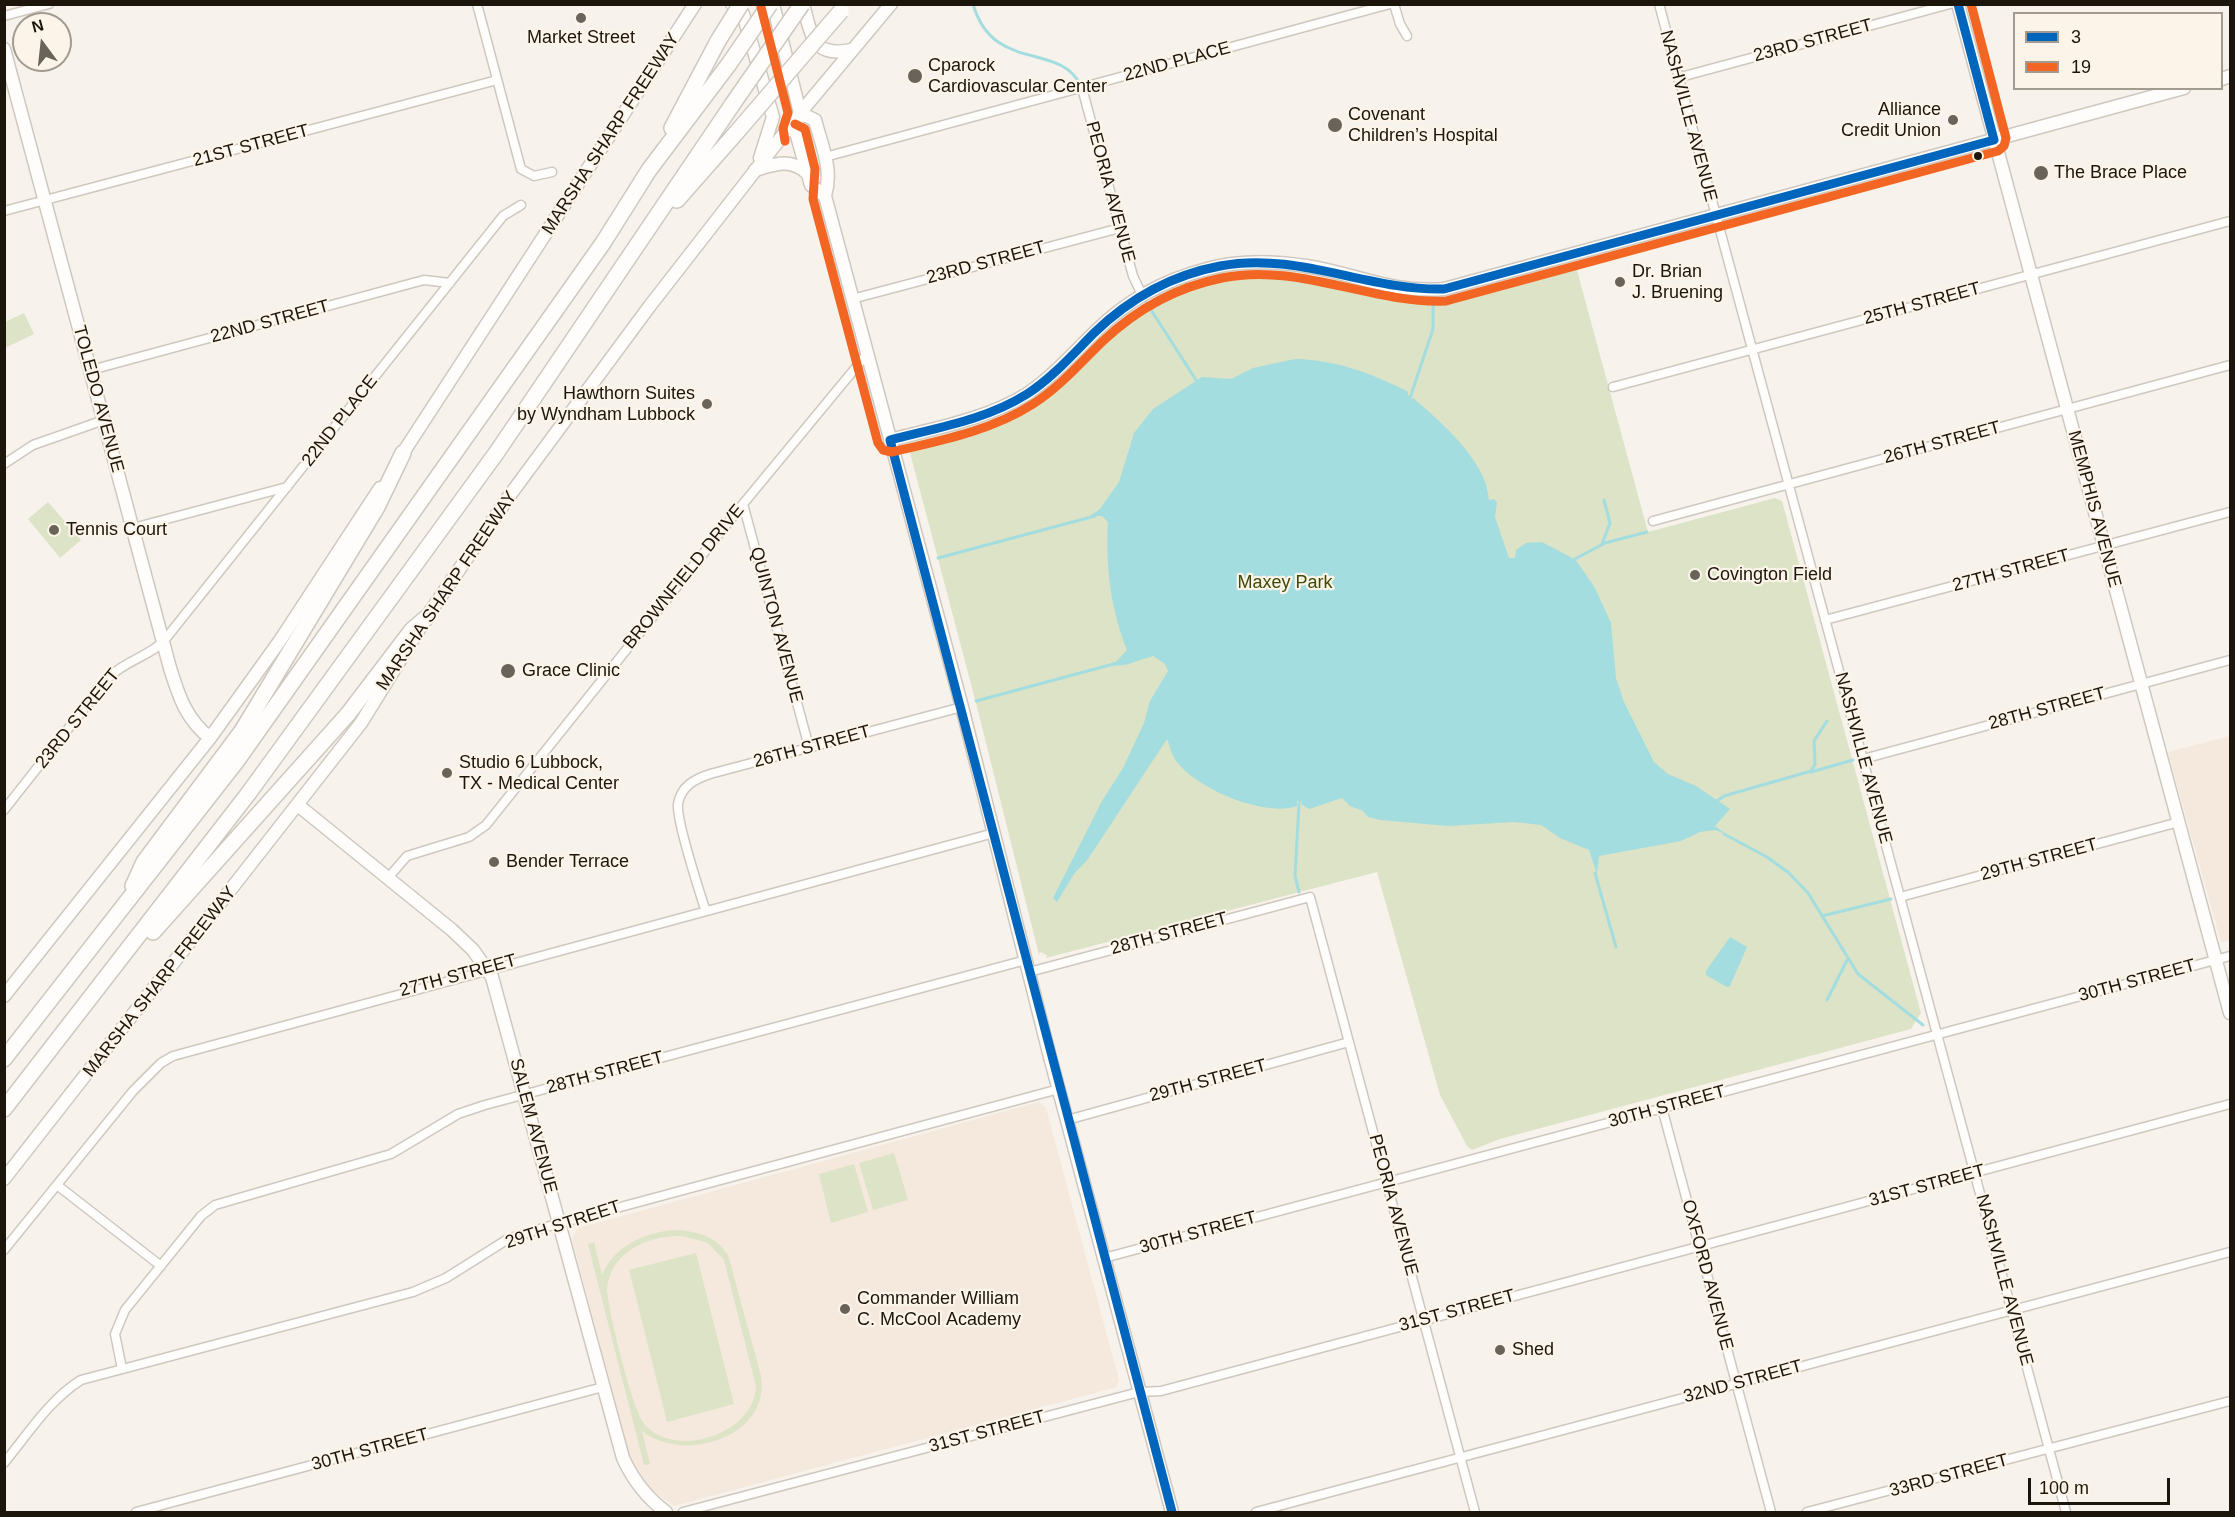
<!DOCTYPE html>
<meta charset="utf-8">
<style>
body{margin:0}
#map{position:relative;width:2235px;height:1517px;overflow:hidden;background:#f7f3ec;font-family:Arial,sans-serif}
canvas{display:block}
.frame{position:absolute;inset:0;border:6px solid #1c150b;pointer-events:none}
.legend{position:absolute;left:2013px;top:12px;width:210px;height:78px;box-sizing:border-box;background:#fcf4e8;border:2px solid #a29b90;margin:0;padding:8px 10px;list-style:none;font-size:18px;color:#1c150b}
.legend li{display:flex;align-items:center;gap:12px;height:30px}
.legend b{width:30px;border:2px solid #a29b90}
.north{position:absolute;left:12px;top:12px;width:60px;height:60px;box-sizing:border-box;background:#fcf4e8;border:2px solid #a29b90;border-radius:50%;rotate:345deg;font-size:16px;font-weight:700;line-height:24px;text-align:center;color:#1c150b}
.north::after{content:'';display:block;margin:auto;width:21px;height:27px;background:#69635a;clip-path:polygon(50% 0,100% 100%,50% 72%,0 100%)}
.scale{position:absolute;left:2028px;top:1478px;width:142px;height:27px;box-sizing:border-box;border:3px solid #1c150b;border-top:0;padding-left:8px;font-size:18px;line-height:21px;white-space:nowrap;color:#1c150b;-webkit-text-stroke:4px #fcf4e8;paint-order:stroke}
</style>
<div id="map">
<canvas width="2235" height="1517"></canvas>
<div class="frame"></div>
<ul class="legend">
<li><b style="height:8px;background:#0065bd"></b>3</li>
<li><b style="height:8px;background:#f26522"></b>19</li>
</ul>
<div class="north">N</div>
<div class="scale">100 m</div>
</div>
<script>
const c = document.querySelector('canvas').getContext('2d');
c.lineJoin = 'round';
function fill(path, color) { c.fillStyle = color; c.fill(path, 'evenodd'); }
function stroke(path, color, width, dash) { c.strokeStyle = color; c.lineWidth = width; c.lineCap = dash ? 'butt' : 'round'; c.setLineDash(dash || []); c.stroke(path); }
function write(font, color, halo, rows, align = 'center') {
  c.font = font + ' Arial,sans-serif'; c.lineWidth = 4.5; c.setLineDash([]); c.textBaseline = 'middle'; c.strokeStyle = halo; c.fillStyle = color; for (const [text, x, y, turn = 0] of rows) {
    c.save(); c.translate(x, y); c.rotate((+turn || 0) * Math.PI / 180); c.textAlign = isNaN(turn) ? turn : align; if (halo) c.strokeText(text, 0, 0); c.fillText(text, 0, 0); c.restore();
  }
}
const education = new Path2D(`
 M2230 736V940L2221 942 2168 752Z
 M1039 1102 1046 1108 1119 1380 1117 1387 674 1506 652 1491 635 1469 629 1454 572 1239 578 1228Z`);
const green = new Path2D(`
 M1575 263 1648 532 1775 498 1782 501 1921 1013 1911 1029 1500 1139 1472 1150 1467 1146 1440 1095 1377 872 1046 958 1047 955 1040 952 1039 955 976 703 909 449 912 443C958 430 1008 421 1047 392 1067 377 1081 357 1098 340 1126 314 1161 290 1198 280 1233 271 1270 267 1306 275 1343 283 1378 299 1416 299 1469 300 1524 277 1575 263Z
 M24 313 34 334 5 348V322Z
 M48 502 81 540 60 558 28 519Z
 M894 1153 908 1200 873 1210 859 1163Z
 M854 1164 868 1212 831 1223 819 1174Z
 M675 1230C697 1231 716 1236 728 1255L761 1376C771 1437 684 1464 642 1431L650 1464 644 1465 588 1244 594 1242 602 1275C614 1246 645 1232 675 1230ZM682 1236 708 1243 724 1260 756 1386C755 1433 677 1460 645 1425 632 1410 609 1313 607 1290 609 1252 649 1235 682 1236Z
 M696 1253 734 1404 667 1422 629 1270Z`);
const water = new Path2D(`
 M1295 359C1337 360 1370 373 1407 391L1410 400 1413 398C1440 421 1487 461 1489 500L1494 499 1497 502 1495 517 1509 558H1515L1516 550 1526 543 1542 542 1576 560 1595 588 1611 623 1616 678 1624 702 1654 762 1668 774 1696 786 1730 809 1715 826 1726 834 1715 830 1700 832 1681 841 1599 856 1597 873 1594 874 1596 871 1589 850 1560 838 1541 825 1514 822 1448 826 1380 820 1368 817 1363 811 1350 806 1342 798 1309 809 1301 804 1302 800 1299 804 1297 799V806C1264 818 1190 787 1173 756 1171 751 1169 744 1167 739L1088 859 1074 874 1057 902 1053 898 1102 801 1123 768 1144 723 1150 701 1168 671 1165 664 1153 656 1125 665 1112 666 1121 663 1116 662 1127 650C1111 610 1105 565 1108 522L1102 516H1090L1100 509 1119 482 1134 433 1153 409 1202 377 1231 379 1253 368Z
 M1730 937 1747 947 1730 986 1727 987 1706 975V971Z`);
const stream = new Path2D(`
 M973 4C993 74 1060 41 1081 86
 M1144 299 1196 380
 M1410 398 1433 329V300
 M1602 544 1610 523 1604 500
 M938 558 1095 516
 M1573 560 1605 543 1647 532
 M976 701 1121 662
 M1811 772 1853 760
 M1717 801 1724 796 1811 771 1815 764 1814 741 1827 721
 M1724 834 1767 857 1789 873 1808 893 1858 974 1923 1025
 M1595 873 1616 947
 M1299 892 1295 876 1299 804
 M1822 916 1891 899
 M1827 1000 1847 960`);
const street = new Path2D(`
 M477 4 521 169 534 176 552 172
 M1394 4 1400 24 1407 36
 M1659 4 2066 1512
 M4 16 49 4
 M1677 78 1950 4
 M1082 88 1133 276 1142 295
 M825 157 1390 4
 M4 211 497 80
 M852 299 1120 228
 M91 370 424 280 450 283
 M1613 387 2230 221
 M4 464 33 445 104 420
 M743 504 809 747
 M1653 521 2230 365
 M133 528 287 487
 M1825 620 2230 512
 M1863 759 2230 660
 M4 810 109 677C127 660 147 657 163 642L503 216 521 205
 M388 878 407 856 469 837 486 825 743 504 867 354
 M1900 897 2179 822
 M705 909C699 890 676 820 678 804 681 786 695 779 710 774L962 707
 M1029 972 1310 897 1475 1512
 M1662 1108 1771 1512
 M1067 1120 1349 1042
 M57 1185 161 1266
 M4 1250 133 1091 161 1063 173 1056 994 833
 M1104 1258 2230 956
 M122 1369 115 1334 125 1310 201 1216 215 1205 391 1154 458 1114 485 1105 1026 960
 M4 1463C28 1434 49 1400 81 1380L413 1292 446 1278 508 1239 546 1227 1059 1089
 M136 1512 603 1387
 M683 1512 1139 1392 1161 1391 2230 1104
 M1256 1512 2230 1252
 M1807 1512 2230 1401`);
const secondary = new Path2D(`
 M732 4 743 14 773 117 760 158
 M773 4 800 113 795 129 811 185 825 196
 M803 4C812 37 813 58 852 50
 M1958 4 2230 1013
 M4 49 170 668C179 697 186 719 210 738
 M2222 79 2230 76
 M800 113 815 120C822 147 833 169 825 196L962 707 1050 1057 1172 1512
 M755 170C776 164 790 158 807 173
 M890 440C936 428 987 419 1027 394 1052 377 1073 354 1094 333 1126 301 1163 280 1207 269 1239 260 1273 261 1306 266 1358 274 1387 293 1444 289L2184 88
 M399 459 695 4
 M299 806 452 930 473 950 492 977 623 1458C633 1480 647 1498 666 1512
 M4 996 210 738 279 642 380 488
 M4 1179 361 723 426 618 510 495 649 307 800 113 891 4`);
const highway = new Path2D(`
 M672 128 718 41
 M677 200 736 133
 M133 886 144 862 242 731 377 507 403 453
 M153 932 348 714 412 630 426 618
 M4 1059 236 762 603 243 649 170 729 64
 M4 1109 248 794 497 452 732 105`);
const highwayBridge = new Path2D(`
 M718 41 741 4
 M729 64 770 4
 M732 105 802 4
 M736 133 841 11`);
const bus1 = new Path2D(`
 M1172 1512 890 440C936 428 986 420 1027 394 1052 378 1073 354 1094 333 1129 299 1172 275 1220 266 1297 251 1368 291 1444 289L1994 140 1958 4`);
const bus2 = new Path2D(`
 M761 7 788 113 783 128 785 141
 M795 124 805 129 815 169 813 199 878 443 883 450 892 452C939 441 991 431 1033 404 1060 387 1081 362 1103 341 1137 309 1177 287 1222 278 1299 262 1370 304 1446 301L1998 151 2004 146 2006 138 1971 4`);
const markers = [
 [581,18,6,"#69635a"],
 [915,76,8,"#69635a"],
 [1953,120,6,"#69635a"],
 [1335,125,8,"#69635a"],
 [1978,156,5,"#1c150b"],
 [2041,173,8,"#69635a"],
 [1620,282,6,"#69635a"],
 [707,404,6,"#69635a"],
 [54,530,6,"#69635a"],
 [1695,575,6,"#69635a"],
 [508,671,8,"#69635a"],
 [447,773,6,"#69635a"],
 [494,862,6,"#69635a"],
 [845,1309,6,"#69635a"],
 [1500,1350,6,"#69635a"]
];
const poiNames = [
 ["Market Street",581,38,"center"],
 ["Cparock",928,66],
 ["Cardiovascular Center",928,87],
 ["Alliance",1941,110,"right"],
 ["Credit Union",1941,131,"right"],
 ["Covenant",1348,115],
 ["Children’s Hospital",1348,136],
 ["The Brace Place",2054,173],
 ["Dr. Brian",1632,272],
 ["J. Bruening",1632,293],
 ["Hawthorn Suites",695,394,"right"],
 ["by Wyndham Lubbock",695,415,"right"],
 ["Tennis Court",66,530],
 ["Covington Field",1707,575],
 ["Grace Clinic",522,671],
 ["Studio 6 Lubbock,",459,763],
 ["TX - Medical Center",459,784],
 ["Bender Terrace",506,862],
 ["Commander William",857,1299],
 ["C. McCool Academy",857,1320],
 ["Shed",1512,1350]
];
const streetNames = [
 ["23RD STREET",1813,41,-15],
 ["22ND PLACE",1177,62,-15],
 ["NASHVILLE AVENUE",1688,116,75],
 ["MARSHA SHARP FREEWAY",611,134,-57],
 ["21ST STREET",251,146,-15],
 ["PEORIA AVENUE",1110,192,75],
 ["23RD STREET",986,263,-15],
 ["25TH STREET",1922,304,-15],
 ["22ND STREET",270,322,-15],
 ["TOLEDO AVENUE",98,399,75],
 ["22ND PLACE",340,421,-52],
 ["26TH STREET",1942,443,-15],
 ["MEMPHIS AVENUE",2094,509,75],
 ["27TH STREET",2011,571,-15],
 ["BROWNFIELD DRIVE",684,577,-51],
 ["MARSHA SHARP FREEWAY",447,591,-56],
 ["QUINTON AVENUE",776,625,75],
 ["28TH STREET",2047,709,-15],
 ["23RD STREET",78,719,-51],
 ["26TH STREET",812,747,-15],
 ["NASHVILLE AVENUE",1863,758,75],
 ["29TH STREET",2039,860,-15],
 ["28TH STREET",1169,934,-15],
 ["27TH STREET",458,976,-15],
 ["30TH STREET",2137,981,-15],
 ["MARSHA SHARP FREEWAY",160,982,-52],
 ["28TH STREET",605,1073,-15],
 ["29TH STREET",1208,1081,-15],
 ["30TH STREET",1667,1107,-15],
 ["SALEM AVENUE",533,1126,75],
 ["31ST STREET",1927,1186,-15],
 ["PEORIA AVENUE",1393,1205,75],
 ["29TH STREET",563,1225,-18],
 ["30TH STREET",1198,1233,-15],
 ["OXFORD AVENUE",1707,1275,75],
 ["NASHVILLE AVENUE",2004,1280,75],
 ["31ST STREET",1457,1311,-15],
 ["32ND STREET",1743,1382,-15],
 ["31ST STREET",987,1432,-15],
 ["30TH STREET",370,1450,-15],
 ["33RD STREET",1949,1476,-15]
];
const parkNames = [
 ["Maxey Park",1285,583]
];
fill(education, '#f4e9dc');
fill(green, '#dde3c6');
fill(water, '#a4dddf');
stroke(stream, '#a4dddf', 3);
stroke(street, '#cec8bf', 11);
stroke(secondary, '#cec8bf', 15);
stroke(highway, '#cec8bf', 18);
stroke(street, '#fefdfc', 8);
stroke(secondary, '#fefdfc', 12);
stroke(highway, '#fefdfc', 15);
stroke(highwayBridge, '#cec8bf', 18, []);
stroke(highwayBridge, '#fefdfc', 15);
stroke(bus1, '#0065bd', 9);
stroke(bus2, '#f26522', 9);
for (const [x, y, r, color] of markers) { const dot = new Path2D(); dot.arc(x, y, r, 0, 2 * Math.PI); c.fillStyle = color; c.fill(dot); stroke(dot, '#fcf4e8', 2); }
write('18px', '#1c150b', '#fcf4e8', poiNames, 'left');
write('18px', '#1c150b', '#fcf4e8', streetNames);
write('18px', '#3d4b07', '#fcf4e8', parkNames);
</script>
